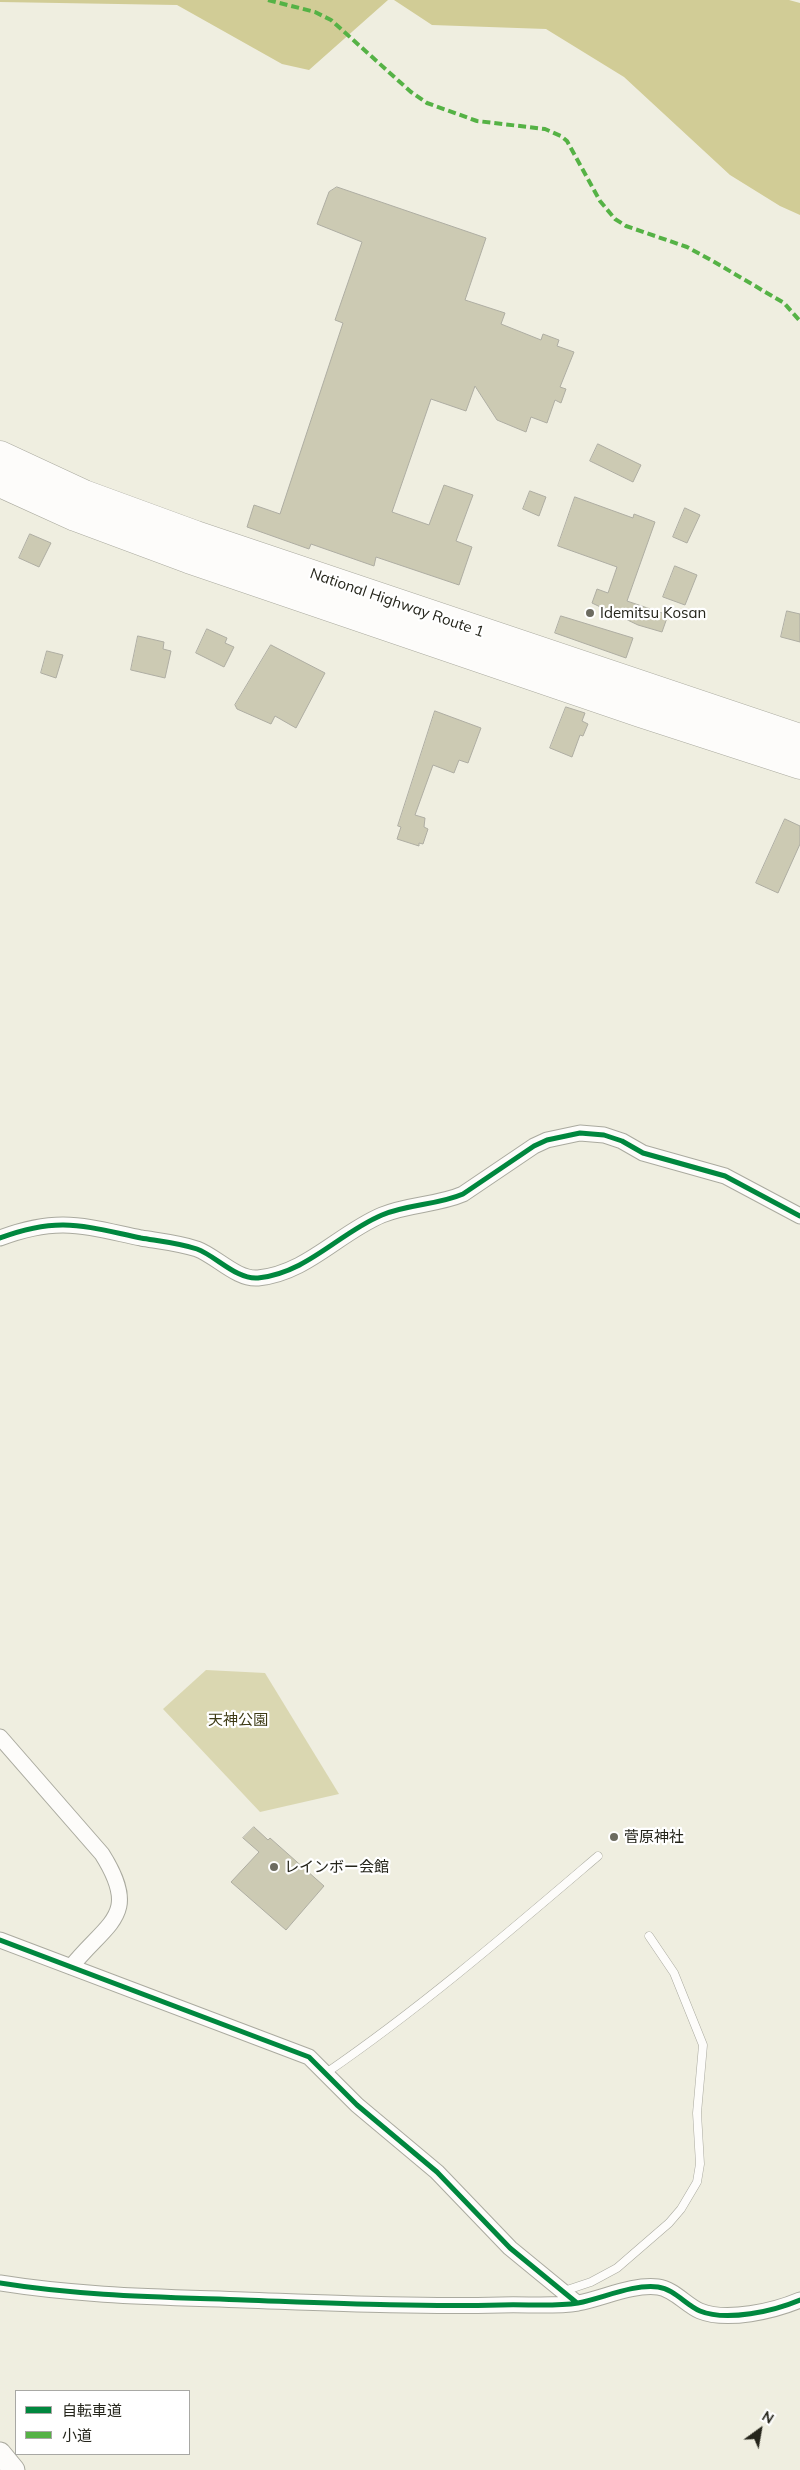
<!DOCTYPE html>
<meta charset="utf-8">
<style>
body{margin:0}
#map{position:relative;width:800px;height:2470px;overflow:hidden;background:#efeee0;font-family:Mulish,"Noto Sans JP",sans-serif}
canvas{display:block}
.legend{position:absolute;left:15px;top:2390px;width:175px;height:65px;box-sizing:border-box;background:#fff;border:1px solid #a8a8a4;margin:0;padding:6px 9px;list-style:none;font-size:15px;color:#25251b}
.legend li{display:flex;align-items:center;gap:10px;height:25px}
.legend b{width:25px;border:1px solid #a8a8a4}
.north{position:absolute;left:735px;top:2405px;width:50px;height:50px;-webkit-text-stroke:4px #fff;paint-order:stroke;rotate:32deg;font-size:14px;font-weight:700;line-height:20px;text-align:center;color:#25251b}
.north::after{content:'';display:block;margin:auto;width:18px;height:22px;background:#25251b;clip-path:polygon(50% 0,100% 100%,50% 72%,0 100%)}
</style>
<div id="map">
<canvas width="800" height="2470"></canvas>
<ul class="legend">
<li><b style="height:6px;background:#00873e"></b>自転車道</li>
<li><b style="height:6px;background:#55b245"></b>小道</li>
</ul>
<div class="north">N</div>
</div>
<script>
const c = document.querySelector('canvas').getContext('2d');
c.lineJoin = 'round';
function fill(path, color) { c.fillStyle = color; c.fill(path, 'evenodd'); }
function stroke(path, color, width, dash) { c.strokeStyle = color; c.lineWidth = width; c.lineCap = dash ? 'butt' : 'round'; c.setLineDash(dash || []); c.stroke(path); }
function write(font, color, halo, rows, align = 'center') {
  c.font = font + ' Mulish,"Noto Sans JP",sans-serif'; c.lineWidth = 4.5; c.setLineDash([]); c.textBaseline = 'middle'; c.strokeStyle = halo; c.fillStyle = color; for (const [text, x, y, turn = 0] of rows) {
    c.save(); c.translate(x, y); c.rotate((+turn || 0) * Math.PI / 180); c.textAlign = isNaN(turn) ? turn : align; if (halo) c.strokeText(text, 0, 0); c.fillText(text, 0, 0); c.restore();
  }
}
const green = new Path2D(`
 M206 1670 265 1673 339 1794 260 1812 163 1709Z`);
const forest = new Path2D(`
 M0 0H388L309 70 282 64 177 5 0 2Z
 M394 0H789L800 3V215L780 206 730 175 624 77 546 29 432 25Z`);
const building = new Path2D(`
 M337 187 486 238 465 300 505 313 501 324 541 340 543 334 559 340 557 346 574 352 560 387 566 389 561 403 555 400 547 423 531 417 526 432 497 420 475 386 466 411 431 399 392 512 429 525 444 485 473 495 456 541 472 547 459 585 376 557 374 566 311 544 309 549 247 527 254 505 280 514 343 323 335 320 362 242 317 224 329 192Z
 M598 444 641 465 633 482 590 461Z
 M530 491 546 497 539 516 523 509Z
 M575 497 633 518 634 514 655 522 627 601 668 615 662 632 638 625 592 603 597 589 608 593 617 567 558 546Z
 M685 508 700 515 687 543 673 537Z
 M30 534 51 543 39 567 19 558Z
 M675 566 697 575 685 605 663 597Z
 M787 611 800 614V642L781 637Z
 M561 616 633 638 626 658 555 633Z
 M207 629 227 638 225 643 234 647 224 667 196 653Z
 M138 636 164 642 163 649 171 651 165 678 131 670Z
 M271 645 325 673 296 728 275 716 271 724 237 709 235 705Z
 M47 651 63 655 56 678 41 673Z
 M566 707 585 713 582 721 588 724 583 736 580 735 572 757 550 748Z
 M435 711 481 728 468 763 459 760 454 773 433 765 415 815 425 818 424 827 428 829 423 844 419 843V846L397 839 401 827 398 826Z
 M785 819 800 826V844L778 893 756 883Z
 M254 1827 268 1840 270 1838 324 1886 286 1930 231 1882 259 1852 243 1838Z`);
const lane = new Path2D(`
 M326 2073C422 2007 510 1931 598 1856
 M564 2291 591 2282 617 2268 669 2223 681 2209 697 2182 700 2164 697 2113 703 2045 674 1973 649 1936`);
const street = new Path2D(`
 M0 1238C59 1216 83 1226 141 1238 159 1241 179 1243 197 1249 216 1256 237 1280 258 1278 307 1273 339 1233 382 1215 408 1204 438 1205 463 1194L534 1146 547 1140 580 1133 604 1135 622 1141 643 1153 725 1176 800 1216
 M0 1737 102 1854C141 1916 108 1921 71 1967
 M0 1940 309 2057 357 2105 437 2172 510 2248 577 2303
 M0 2283C80 2296 163 2297 244 2300 329 2303 415 2307 501 2305 526 2304 553 2307 578 2303 604 2298 632 2284 658 2287 674 2289 686 2305 700 2311 727 2322 774 2311 800 2300`);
const secondary = new Path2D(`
 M0 2453 14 2470`);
const highway = new Path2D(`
 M0 455 84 494 196 535 800 738
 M0 483 75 517 188 559 640 713 800 765`);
const quiet = new Path2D(`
 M268 0 315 12 331 20 411 92 427 103 477 121 545 129 561 136 567 141 600 201 615 219 626 226 687 247 711 260 784 303 800 321`);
const cycleway = new Path2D(`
 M0 1238C59 1216 83 1226 141 1238 159 1241 179 1243 197 1249 216 1256 237 1280 258 1278 307 1273 339 1233 382 1215 408 1204 438 1205 463 1194L534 1146 547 1140 580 1133 604 1135 622 1141 643 1153 725 1176 800 1216
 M0 1940 309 2057 357 2105 437 2172 510 2248 577 2303
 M0 2283C80 2296 163 2297 244 2300 329 2303 415 2307 501 2305 526 2304 553 2307 578 2303 604 2298 632 2284 658 2287 674 2289 686 2305 700 2311 727 2322 774 2311 800 2300`);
const markers = [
 [590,613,5,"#6c6b60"],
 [614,1837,5,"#6c6b60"],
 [274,1867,5,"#6c6b60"]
];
const streetNames = [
 ["National Highway Route 1",397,603,19]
];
const poiNames = [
 ["Idemitsu Kosan",600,613],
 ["菅原神社",624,1837],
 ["レインボー会館",284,1867]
];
const parkNames = [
 ["天神公園",238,1720]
];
fill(green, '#dad7b1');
fill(forest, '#d1cc96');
fill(building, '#cccab3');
stroke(building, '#aeada2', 1);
stroke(lane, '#aaaa9f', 9);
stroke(street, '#aaaa9f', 17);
stroke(secondary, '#aaaa9f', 23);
stroke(highway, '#aaaa9f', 29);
stroke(lane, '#fdfcfa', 8);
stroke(street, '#fdfcfa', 15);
stroke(secondary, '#fdfcfa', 21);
stroke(highway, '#fdfcfa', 28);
stroke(quiet, '#55b245', 4, [8, 4]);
stroke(cycleway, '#00873e', 5);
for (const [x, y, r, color] of markers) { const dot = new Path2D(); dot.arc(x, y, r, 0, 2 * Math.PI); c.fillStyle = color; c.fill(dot); stroke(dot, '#fff', 2); }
write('15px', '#25251b', '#fff', streetNames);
write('15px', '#25251b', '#fff', poiNames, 'left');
write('15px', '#3e3b15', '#fff', parkNames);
</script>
